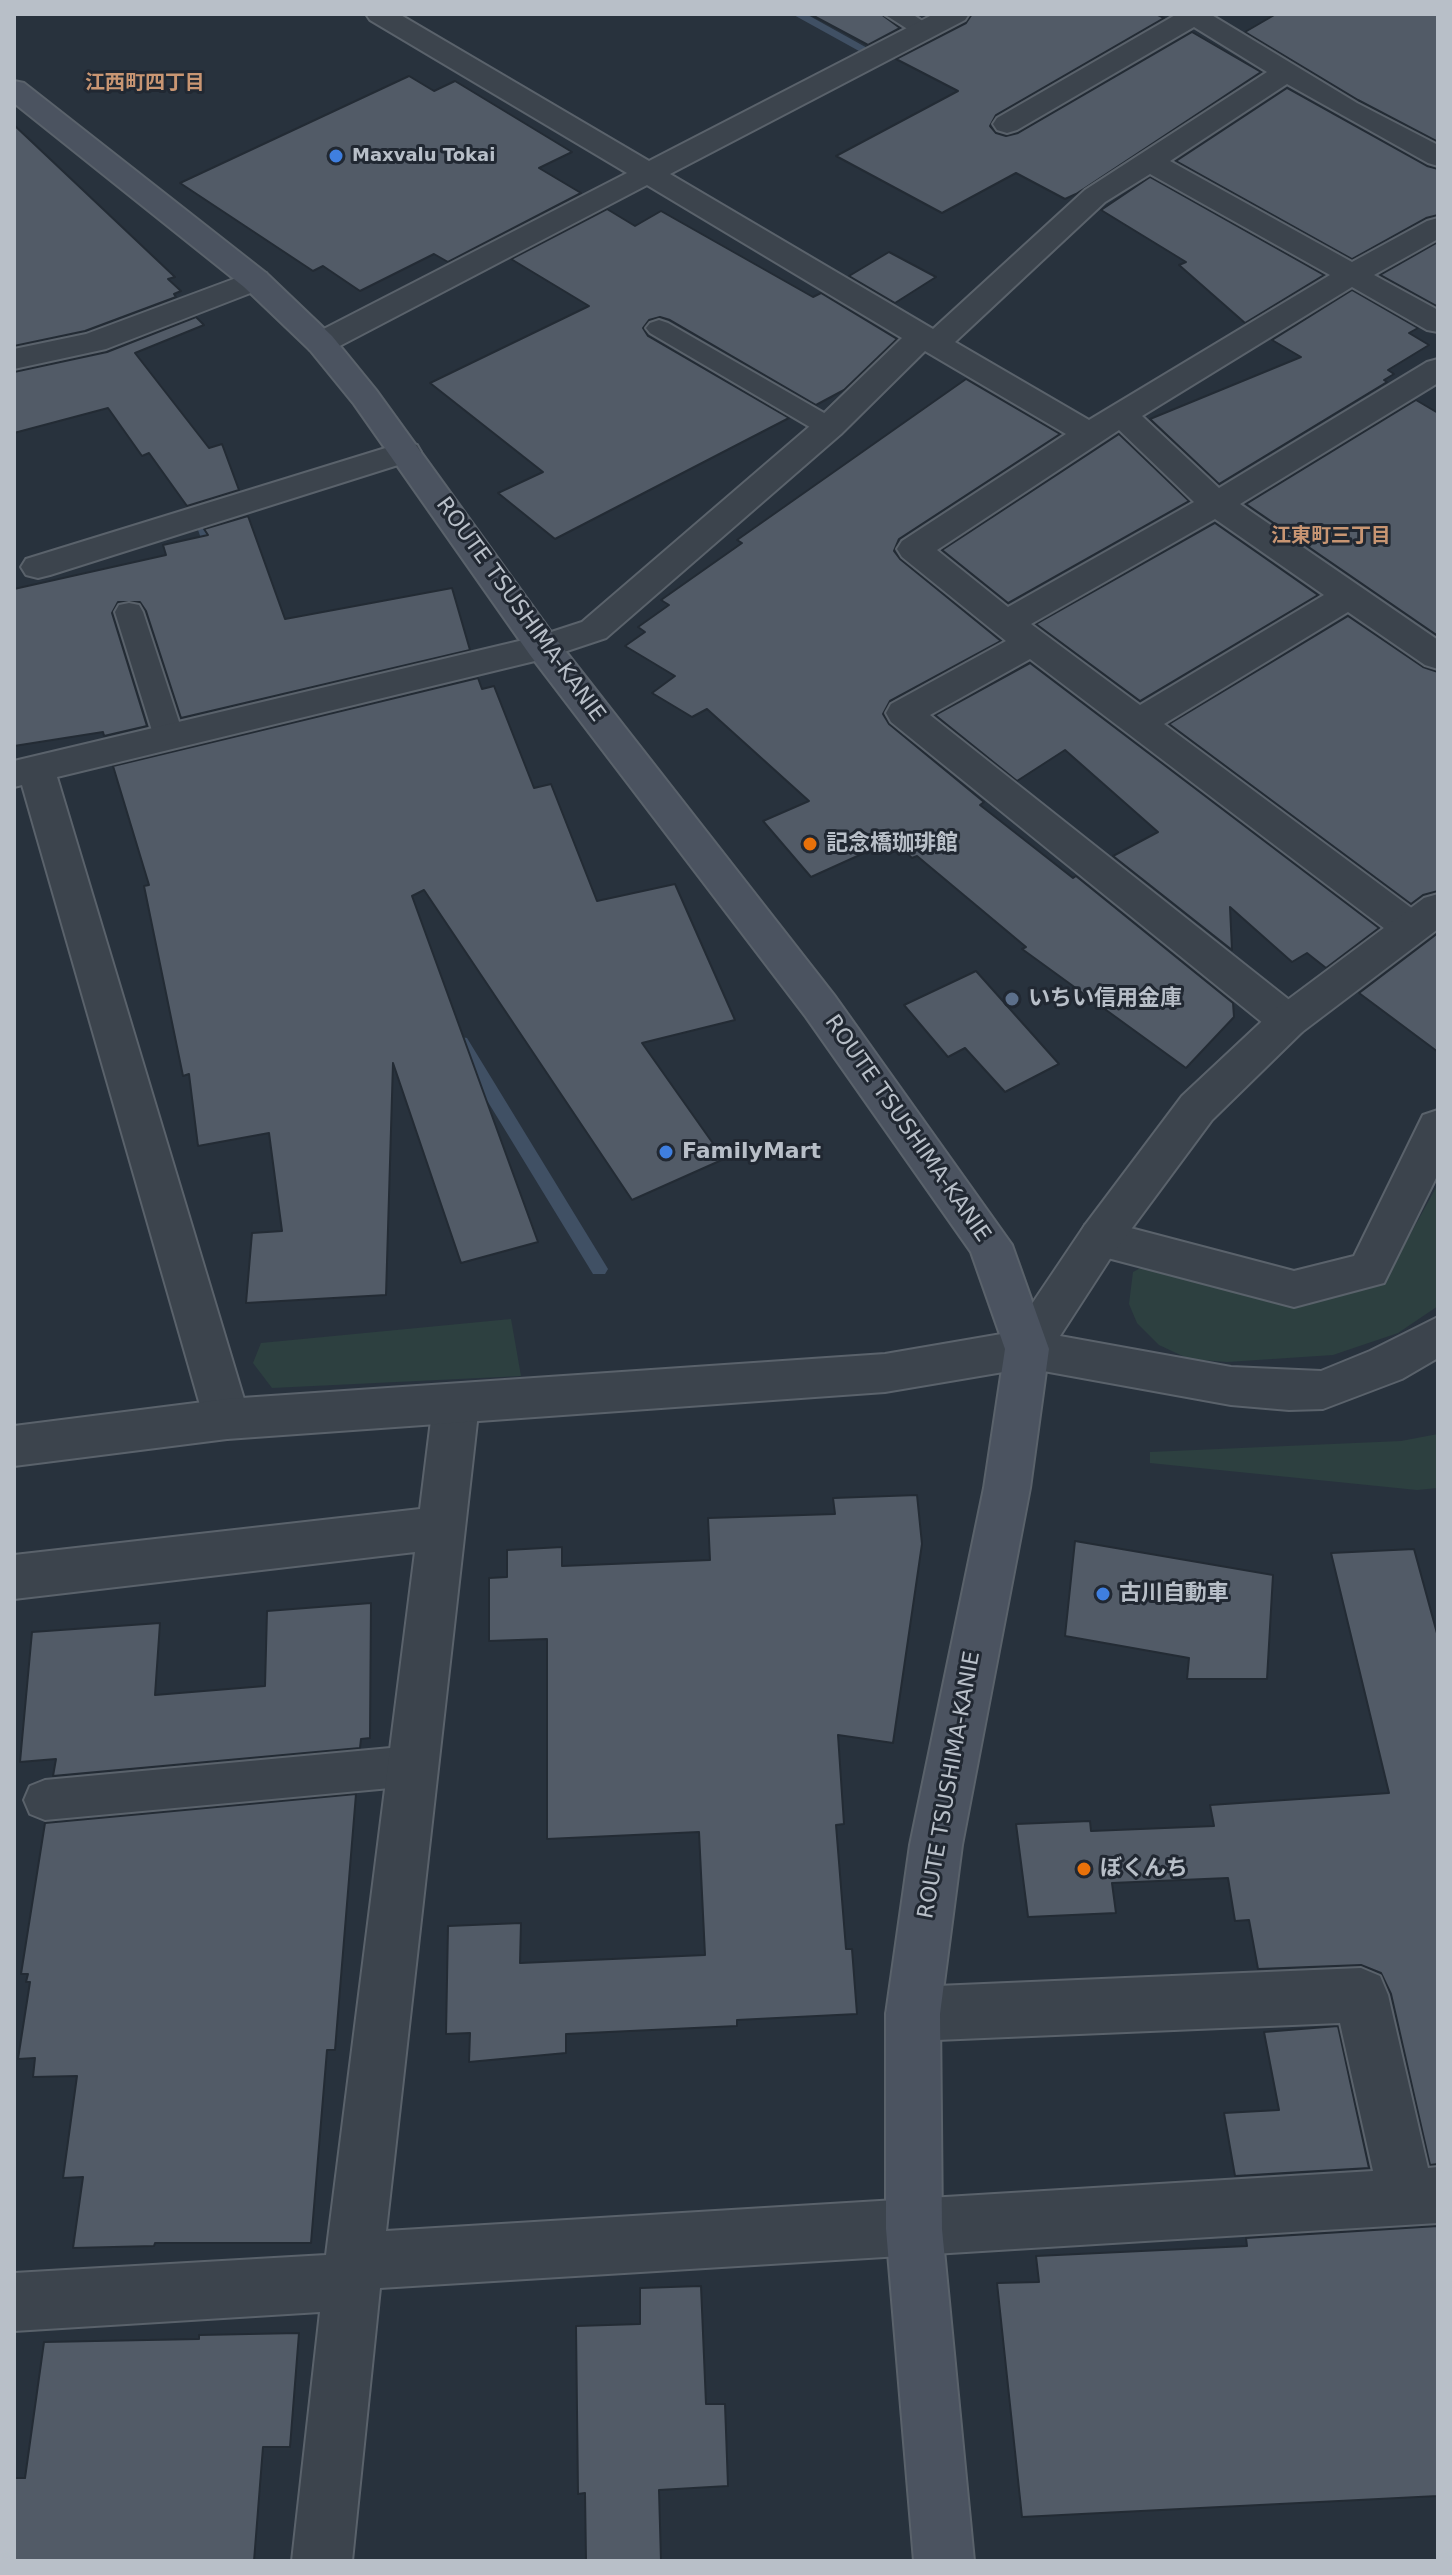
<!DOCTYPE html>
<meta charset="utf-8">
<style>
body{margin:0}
#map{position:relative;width:1452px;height:2575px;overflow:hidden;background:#28323d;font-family:"DejaVu Sans",sans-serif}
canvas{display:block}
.frame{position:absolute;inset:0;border:16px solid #b8bfc8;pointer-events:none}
</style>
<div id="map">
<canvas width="1452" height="2575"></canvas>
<div class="frame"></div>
</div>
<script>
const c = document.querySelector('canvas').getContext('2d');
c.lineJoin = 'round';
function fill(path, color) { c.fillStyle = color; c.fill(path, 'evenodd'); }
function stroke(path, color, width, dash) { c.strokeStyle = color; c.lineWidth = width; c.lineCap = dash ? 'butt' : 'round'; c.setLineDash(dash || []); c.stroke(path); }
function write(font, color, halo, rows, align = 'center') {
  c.font = font + ' "DejaVu Sans","Noto Sans JP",sans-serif'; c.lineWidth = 6; c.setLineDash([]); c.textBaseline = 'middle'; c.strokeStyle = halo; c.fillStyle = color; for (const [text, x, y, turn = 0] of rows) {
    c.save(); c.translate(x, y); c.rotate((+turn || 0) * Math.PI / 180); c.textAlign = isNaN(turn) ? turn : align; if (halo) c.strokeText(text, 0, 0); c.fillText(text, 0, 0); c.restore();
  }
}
const green = new Path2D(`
 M1438 1184V1306L1398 1333 1333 1355 1227 1362 1189 1359 1159 1345 1137 1323 1129 1304 1133 1272 1150 1263 1295 1308 1383 1284Z
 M511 1319 521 1376 272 1388 253 1363 261 1343Z
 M1438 1434V1488L1417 1490 1150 1463V1452L1401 1441Z`);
const stream = new Path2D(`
 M792 14H806L869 49 859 51Z
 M204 523 211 527 221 556 219 559 214 561 207 556 197 527Z
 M461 1037 467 1038 605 1264 608 1269 605 1274H593L455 1048 453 1043 455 1038Z`);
const building = new Path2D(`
 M810 14H881L900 28 868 45Z
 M972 14H1156L1164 18 996 115 990 126 996 133 1006 136 1018 133 1192 32 1261 72 1076 194 1065 199 1016 173 942 213 836 156 958 91 896 59 966 23Z
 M1276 14H1438V142L1358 100 1245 32Z
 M409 76 434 91 455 81 572 152 539 168 581 193 448 262 434 254 360 291 323 266 313 271 180 183Z
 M1287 88 1427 166 1438 169V215L1426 218 1352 259 1176 161Z
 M14 125 175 277 168 279 181 291 174 294 176 297 85 331 14 346Z
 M1150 177 1324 275 1245 323 1179 265 1186 262 1101 210Z
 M607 209 635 226 661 211 813 297 821 293 897 339 844 390 816 405 670 320 660 317 649 320 643 328 648 336 789 418 555 539 498 493 543 472 430 383 589 306 511 259Z
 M1438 242V307L1380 275Z
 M889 252 936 277 895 303 849 276Z
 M1352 290 1418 328 1409 333 1429 345 1388 370 1394 374 1384 380 1387 382 1219 484 1150 419 1301 357 1272 340Z
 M196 317 204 325 135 353 209 448 222 444 239 490 187 506 149 453 142 456 108 408 14 433V372L107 352Z
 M966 379 1060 434 899 539 894 551 900 559 1001 641 890 701 883 714 889 724 984 802 980 805 1073 878 1076 876 1233 1003 1234 1017 1186 1068 1022 949 1026 947 917 856 912 858 893 840 811 877 763 821 809 801 707 709 692 717 652 693 675 676 625 646 645 632 638 627 669 605 661 600 742 543 737 540Z
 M1416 400 1438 413V636L1246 504Z
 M1119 434 1189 501 1008 603 942 550Z
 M248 516 285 619 452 588 470 650 181 718 146 611 140 602H118L112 613 147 726 104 736 103 732 14 746V589L166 555 163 545 208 535 204 529Z
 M1215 523 1318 595 1140 701 1036 624Z
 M1348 616 1423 667 1438 672V891L1423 895 1411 904 1169 724Z
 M1030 663 1379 928 1326 968 1307 953 1292 962 1230 907 1232 950 1113 856 1158 832 1065 750 1017 781 935 715Z
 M478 678 482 689 494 686 534 788 551 784 597 901 675 884 735 1020 642 1043 724 1159 632 1200 424 890 412 896 538 1242 461 1263 393 1063 386 1295 246 1303 252 1233 282 1231 269 1133 198 1146 189 1074 183 1076 144 886 149 885 113 766Z
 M1438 933V1052L1359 993Z
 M976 971 1059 1064 1005 1092 965 1048 948 1057 904 1005Z
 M917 1495 922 1544 893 1743 838 1735 844 1824 836 1825 846 1949H852L857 2014 737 2020V2026L566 2034V2053L469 2062 470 2033 446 2034 448 1926 521 1923 520 1963 705 1955 699 1832 547 1839V1639L489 1641V1578L507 1577V1550L562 1547V1566L710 1560 708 1518 835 1514 833 1498Z
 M1075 1541 1273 1575 1267 1679H1187L1189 1658 1065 1636Z
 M1414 1549 1438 1637V2164L1430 2165 1391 1994 1381 1973 1361 1965 1258 1969 1249 1920 1235 1921 1228 1878 1112 1883 1116 1913 1028 1917 1016 1824 1090 1821 1091 1831 1214 1826 1210 1805 1389 1793 1331 1553Z
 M371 1603 370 1738 361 1739 360 1748 53 1776 56 1759 20 1762 32 1632 160 1623 155 1695 265 1686 267 1611Z
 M356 1794 335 2050H327L311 2243H155L154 2246 73 2248 83 2177 63 2178 77 2076 33 2077 35 2058 18 2059 30 1982H26L28 1974H21L45 1823Z
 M1338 2026 1369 2168 1235 2176 1224 2113 1279 2110 1264 2032Z
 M1438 2226V2496L1022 2517 997 2283 1039 2282 1036 2256 1247 2246 1246 2238Z
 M701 2286 706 2404H725L728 2486 659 2490 661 2561H586L585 2493 578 2494 576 2326 640 2324V2288Z
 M299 2333 290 2447H263L254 2561H14V2478H25L44 2342 199 2339V2335Z`);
const service = new Path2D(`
 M884 14H912L936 30 933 35H917Z
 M659 320 668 323 838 421 842 427 838 433 829 435 820 433 650 333 646 328 650 323Z
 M129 603 139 605 143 612 184 737 180 744 169 747 158 744 154 737 115 612 119 605Z
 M412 1746 427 1752 433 1766 427 1780 412 1786 45 1820 30 1814 24 1800 30 1786 45 1780Z`);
const minor = new Path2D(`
 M366 14H399L649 161 934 14H969L965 20 670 174 933 329 1085 190 1267 72 1194 27 1017 130 1007 133 997 130 993 124 997 118 1177 14H1210L1357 103 1438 145V166L1428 163 1287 84 1170 161 1352 262 1427 221 1438 218V239L1374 275 1438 310V332L1427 330 1352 287 1142 416 1219 488 1427 362 1438 359V383L1240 504 1438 640V669L1425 665 1348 612 1164 724 1425 918 1431 928 1425 938 1411 943 1397 938 1030 659 930 715 1302 1010 1308 1021 1302 1032 1288 1036 1274 1032 891 722 886 713 891 704 1006 641 902 557 897 549 902 541 1066 434 925 351 841 434 606 638 543 659 57 777 250 1419 243 1433 227 1439 211 1433 204 1419 22 785 14 787V761L536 637 582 622 817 420 902 338 647 185 332 350 321 352 310 350 305 343 310 336 627 173 370 20ZM1150 174 1330 275 1089 420 955 342 1105 202ZM1119 430 1194 502 1008 607 937 550ZM1215 519 1324 595 1140 705 1031 624Z
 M255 271 266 273 270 280 266 287 106 349 14 369V349L86 334Z
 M405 442 417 445 421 452 417 459 50 575 38 578 26 575 21 567 26 559Z
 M1438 1110V1174L1384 1283 1294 1307 1100 1256 1085 1251 1078 1238 1085 1225 1100 1220 1294 1271 1354 1256 1423 1115Z
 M456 1384 472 1390 479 1404 386 2231 1373 2171 1340 2023 913 2041 894 2033 886 2014 894 1995 913 1987 1361 1968 1380 1976 1388 1995 1428 2168 1438 2167V2223L380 2288 352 2561H292L320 2312 14 2331V2273L326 2255 415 1552 14 1599V1555L420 1509 433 1404 440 1390Z`);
const tertiary = new Path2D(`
 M1438 894V929L1302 1032 1212 1120 1115 1251 1060 1336 1231 1367 1321 1371 1370 1351 1438 1317V1358L1402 1379 1323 1409 1289 1410 1231 1405 1027 1368 885 1392 227 1439 14 1466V1426L227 1399 885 1354 1013 1332 1085 1225 1182 1096 1274 1010 1424 898Z`);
const secondary = new Path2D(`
 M14 81 24 83 266 273 332 336 376 390 556 639 834 995 1012 1245 1049 1349 1030 1488 962 1845 940 2014 942 2229 974 2561H914L886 2229V2014L910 1845 984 1488 1005 1349 971 1252 806 1017 530 655 354 404 310 350 244 287 14 103Z`);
const markers = [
 [336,156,8,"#3f7fe0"],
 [810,844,8,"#e8710a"],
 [1012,999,8,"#5c6f8a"],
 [666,1152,8,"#3f7fe0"],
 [1103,1594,8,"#3f7fe0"],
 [1084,1869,8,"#e8710a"]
];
const farPoinames = [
 ["Maxvalu Tokai",352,156]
];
const farNeighbourhoodnames = [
 ["江西町四丁目",145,84],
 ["江東町三丁目",1331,537]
];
const streetNames = [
 ["ROUTE TSUSHIMA-KANIE",520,610,54],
 ["ROUTE TSUSHIMA-KANIE",907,1129,55],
 ["ROUTE TSUSHIMA-KANIE",950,1785,-80]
];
const poiNames = [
 ["記念橋珈琲館",826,844],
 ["いちい信用金庫",1028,999],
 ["FamilyMart",682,1152],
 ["古川自動車",1119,1594],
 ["ぼくんち",1100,1869]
];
fill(green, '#2d4040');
fill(stream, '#405064');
fill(building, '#525b67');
stroke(building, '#232b34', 2);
stroke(service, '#5a626b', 4);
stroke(minor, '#5a626b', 4);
stroke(tertiary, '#5a626b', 4);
stroke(secondary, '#5a626b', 4);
fill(service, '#3c444d');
fill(minor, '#3c444d');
fill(tertiary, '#3c444d');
fill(secondary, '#4b5360');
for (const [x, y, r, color] of markers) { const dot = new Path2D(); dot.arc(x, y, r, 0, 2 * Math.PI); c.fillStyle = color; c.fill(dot); stroke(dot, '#212832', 3); }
write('bold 18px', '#b8bfc8', '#212832', farPoinames, 'left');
write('bold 20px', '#c99673', '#212832', farNeighbourhoodnames);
write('22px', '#b8bfc8', '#212832', streetNames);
write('bold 22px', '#b8bfc8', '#212832', poiNames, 'left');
</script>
